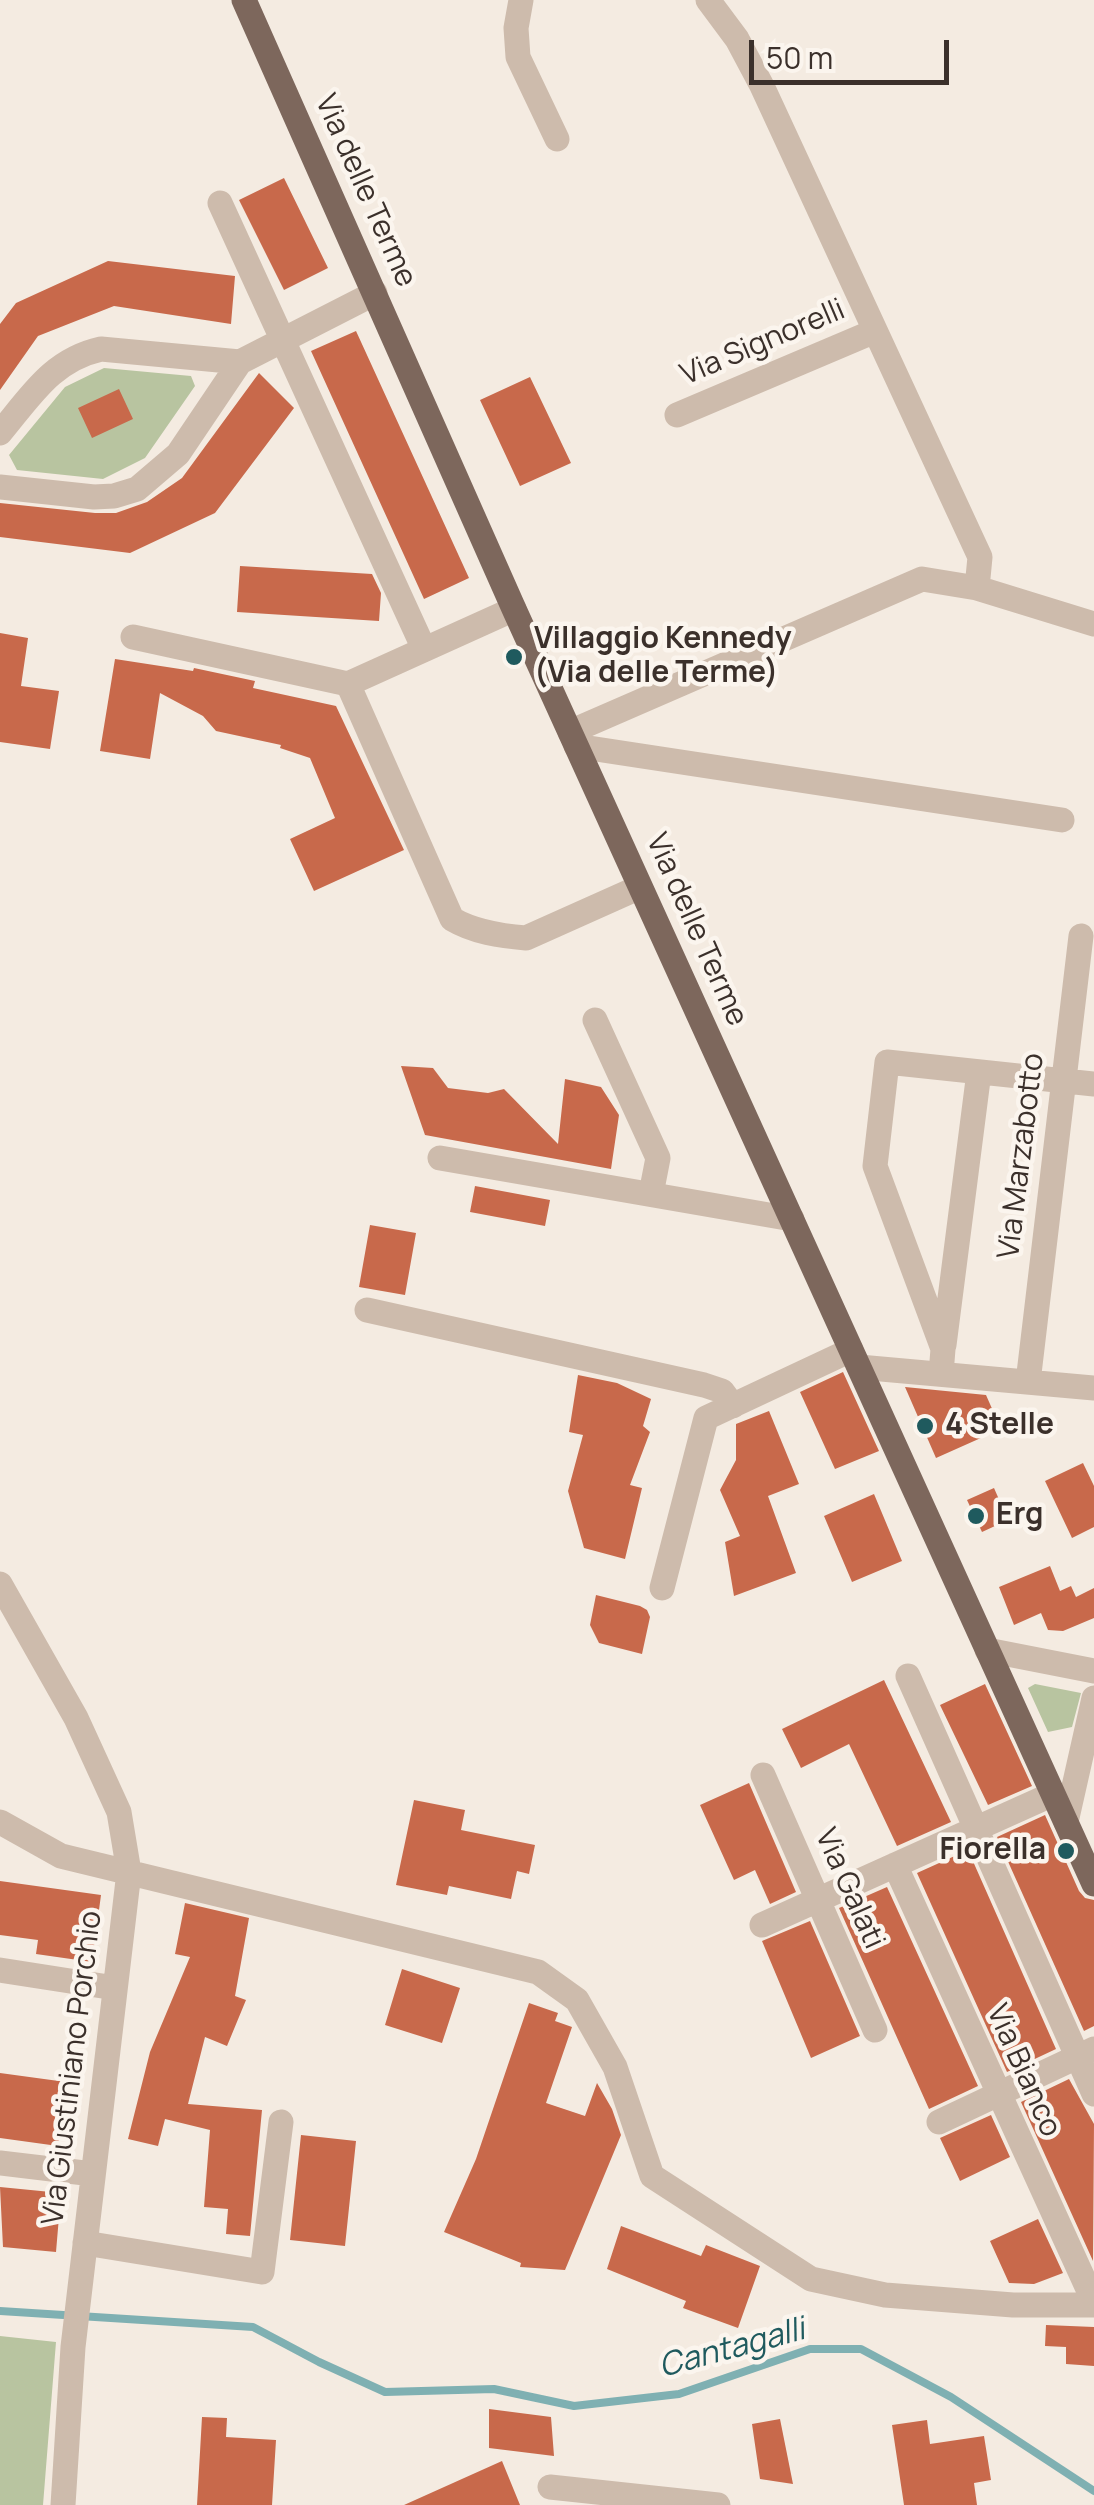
<!DOCTYPE html>
<style>
body{margin:0}
#map{position:relative;width:1094px;height:2505px;overflow:hidden;background:#f4ebe1;font-family:Manrope,sans-serif}
canvas{display:block}
.scale{position:absolute;left:749px;top:40px;width:200px;height:45px;box-sizing:border-box;border:5px solid #3b302b;border-top:0;padding-left:12px;font-size:30px;line-height:35px;white-space:nowrap;color:#3b302b;-webkit-text-stroke:8px #fbf5ee;paint-order:stroke}
</style>
<div id="map">
<canvas width="1094" height="2505"></canvas>
<div class="scale">50 m</div>
</div>
<script>
const c = document.querySelector('canvas').getContext('2d');
c.lineJoin = 'round';
function fill(path, color) { c.fillStyle = color; c.fill(path, 'evenodd'); }
function stroke(path, color, width, dash) { c.strokeStyle = color; c.lineWidth = width; c.lineCap = dash ? 'butt' : 'round'; c.setLineDash(dash || []); c.stroke(path); }
function write(font, color, halo, rows, align = 'center') {
  c.font = font + ' Manrope,sans-serif'; c.lineWidth = 9; c.setLineDash([]); c.textBaseline = 'middle'; c.strokeStyle = halo; c.fillStyle = color; for (const [text, x, y, turn = 0] of rows) {
    c.save(); c.translate(x, y); c.rotate((+turn || 0) * Math.PI / 180); c.textAlign = isNaN(turn) ? turn : align; if (halo) c.strokeText(text, 0, 0); c.fillText(text, 0, 0); c.restore();
  }
}
const green = new Path2D(`
 M104 368 191 376 195 386 145 458 103 479 17 470 9 455 65 387Z
 M1035 1684 1081 1693 1072 1727 1048 1732 1028 1688Z
 M0 2336 56 2342 43 2505H0Z`);
const stream = new Path2D(`
 M0 2311 253 2327 319 2362 385 2392 494 2389 574 2406 679 2394 810 2349H861L951 2397 1094 2491`);
const building = new Path2D(`
 M284 178 328 268 284 290 239 200Z
 M108 261 235 276 231 324 114 306 38 336 0 390V324L16 303Z
 M356 331 469 578 424 599 311 351Z
 M259 373 294 408 215 513 130 553 0 537V503L95 513H116L147 502 182 478Z
 M530 377 571 463 520 486 480 400Z
 M119 389 133 419 92 438 78 408Z
 M240 566 372 574 381 593 379 621 237 612Z
 M0 633 28 638 21 686 59 691 50 749 0 742Z
 M115 659 193 671 194 668 255 681 253 688 336 706 404 850 314 891 290 839 335 818 310 758 280 748 281 745 216 731 203 716 160 693 150 759 100 751Z
 M401 1066 433 1068 448 1088 488 1093 504 1089 558 1144 565 1079 601 1087 619 1115 611 1169 425 1135Z
 M475 1186 550 1200 545 1226 470 1212Z
 M370 1225 416 1233 405 1295 359 1287Z
 M843 1372 879 1451 835 1469 800 1392Z
 M578 1375 617 1383 651 1399 643 1426 650 1432 630 1485 642 1488 625 1559 584 1548 568 1491 583 1435 569 1432Z
 M905 1387 986 1395 1001 1429 936 1458Z
 M769 1411 799 1484 768 1496 796 1573 734 1596 725 1542 740 1536 720 1490 736 1460V1424Z
 M1083 1463 1094 1486V1527L1072 1538 1045 1481Z
 M994 1488 1008 1520 982 1532 967 1500Z
 M874 1494 902 1561 852 1582 824 1516Z
 M1050 1566 1060 1591 1071 1586 1076 1597 1094 1588V1618L1063 1631 1048 1630 1041 1613 1014 1625 999 1587Z
 M596 1595 640 1606 647 1610 650 1617 642 1654 599 1643 590 1625Z
 M884 1680 951 1822 897 1846 849 1744 801 1768 782 1729Z
 M985 1684 1032 1786 988 1805 940 1705Z
 M749 1783 796 1892 770 1904 755 1870 734 1880 700 1805Z
 M414 1800 465 1810 461 1830 535 1845 529 1874 517 1871 511 1899 449 1886 447 1895 396 1885Z
 M1045 1815 1079 1891 1085 1898 1094 1900V2026L1084 2031 997 1837Z
 M968 1850 1056 2049 1007 2072 917 1873Z
 M0 1881 101 1895 92 1962 36 1954 38 1940 0 1935Z
 M887 1887 978 2086 929 2109 839 1908Z
 M185 1903 249 1918 235 1996 246 2000 227 2046 205 2037 188 2104 262 2110 250 2236 226 2234 228 2209 204 2207 210 2130 165 2119 158 2146 128 2139 150 2052 190 1957 175 1954Z
 M810 1921 860 2036 811 2058 762 1941Z
 M402 1969 460 1988 442 2043 385 2025Z
 M529 2003 558 2013 555 2021 572 2027 546 2103 585 2116 597 2083 612 2109 621 2135 565 2270 520 2267 521 2263 444 2232 476 2159Z
 M0 2073 66 2082 58 2146 0 2138Z
 M1069 2079 1094 2124 1093 2261 1021 2102Z
 M991 2115 1010 2157 960 2181 940 2138Z
 M301 2135 356 2141 345 2246 290 2240Z
 M0 2187 61 2193 56 2252 3 2247Z
 M1038 2219 1063 2273 1034 2284 1009 2283 990 2241Z
 M621 2226 701 2256 706 2245 760 2266 738 2328 683 2308 686 2301 607 2269Z
 M1046 2325 1094 2327V2366L1066 2364V2347L1045 2346Z
 M489 2409 551 2417 554 2456 489 2448Z
 M202 2417 227 2418 226 2437 276 2440 272 2505H197Z
 M780 2419 793 2484 760 2479 752 2424Z
 M927 2420 930 2444 984 2436 991 2480 974 2483 977 2505H904L892 2425Z
 M502 2461 520 2505H404Z`);
const minor = new Path2D(`
 M521 0 516 28 518 57 557 139
 M708 0 737 39 762 86 980 557 977 588
 M220 203 424 649
 M677 415 875 331
 M0 433C31 396 52 360 101 349L240 362
 M0 487 94 497 114 496 137 489 178 454 240 362 375 293
 M133 637 348 684 514 609
 M348 684 452 919C474 932 500 936 526 938L640 887
 M570 732 922 579 977 588 1094 624
 M576 746 1062 820
 M595 1020 658 1158 651 1194
 M440 1158 792 1219
 M367 1310 704 1385 722 1391 733 1406
 M944 1345 979 1072
 M859 1367 1094 1388
 M941 1374 943 1349 875 1166 887 1062 1094 1084
 M1028 1382 1081 936
 M0 1584 76 1718 119 1812 129 1872 73 2347 63 2505
 M662 1588 706 1418 851 1350
 M987 1650 1094 1671
 M908 1676 1094 2094
 M763 1775 875 2030
 M0 1822 61 1856 538 1972 577 2000 615 2067 652 2176 811 2279 885 2295 1013 2305H1094
 M1066 1822 1094 1698
 M895 1865 1094 2302
 M762 1925 1053 1794
 M0 1970 115 1988
 M939 2122 1094 2049
 M0 2163 93 2174
 M85 2243 262 2272 281 2122
 M550 2487 718 2505`);
const major = new Path2D(`
 M244 0 514 609 1094 1884`);
const markers = [
 [514,657,10,"#1f5a5e"],
 [925,1426,10,"#1f5a5e"],
 [976,1516,10,"#1f5a5e"],
 [1066,1851,10,"#1f5a5e"]
];
const streetNames = [
 ["Via delle Terme",365,191,66],
 ["Via Signorelli",763,343,-23],
 ["Via delle Terme",696,930,66],
 ["Via Marzabotto",1022,1156,-83],
 ["Via Galati",849,1889,66],
 ["Via Giustiniano Porchio",73,2068,-83],
 ["Via Bianco",1023,2071,66]
];
const poiNames = [
 ["Villaggio Kennedy",534,640],
 ["(Via delle Terme)",534,674],
 ["4 Stelle",945,1426],
 ["Erg",996,1516],
 ["Fiorella",1046,1851,"right"]
];
const waterNames = [
 ["Cantagalli",732,2349,-15]
];
fill(green, '#b8c4a0');
stroke(stream, '#7fb0b2', 8);
fill(building, '#c8694b');
stroke(minor, '#cdbbac', 25);
stroke(major, '#7d675c', 25);
for (const [x, y, r, color] of markers) { const dot = new Path2D(); dot.arc(x, y, r, 0, 2 * Math.PI); c.fillStyle = color; c.fill(dot); stroke(dot, '#fbf5ee', 4); }
write('30px', '#3b302b', '#fbf5ee', streetNames);
write('bold 30px', '#3b302b', '#fbf5ee', poiNames, 'left');
write('italic 32px', '#1f5a5e', '#fbf5ee', waterNames);
</script>
